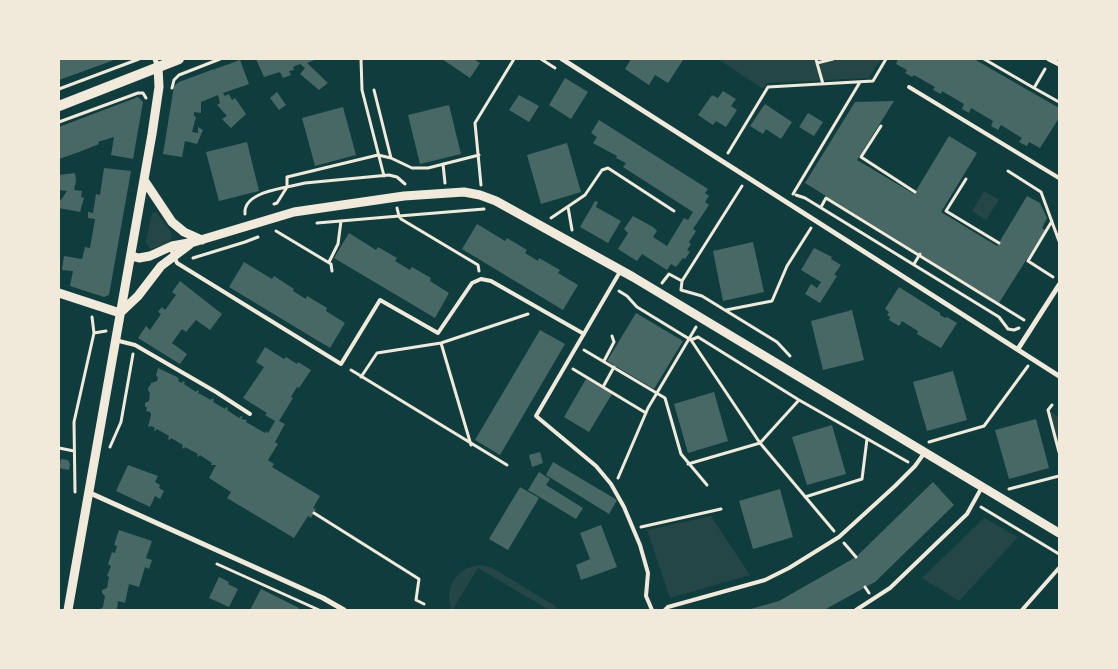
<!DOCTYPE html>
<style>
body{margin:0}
#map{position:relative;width:1118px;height:669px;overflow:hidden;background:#0f3d3e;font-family:"Fira Sans Condensed",sans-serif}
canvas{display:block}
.frame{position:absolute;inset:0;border:60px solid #f1e9da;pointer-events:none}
</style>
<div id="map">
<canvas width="1118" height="669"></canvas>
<div class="frame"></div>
</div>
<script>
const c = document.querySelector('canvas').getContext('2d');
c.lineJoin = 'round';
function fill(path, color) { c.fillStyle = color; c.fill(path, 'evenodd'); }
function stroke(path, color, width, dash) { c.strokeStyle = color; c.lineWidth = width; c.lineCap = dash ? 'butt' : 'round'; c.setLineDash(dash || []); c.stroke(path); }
const green = new Path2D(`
 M718 59H881L869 78 767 83 763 89Z
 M984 191 999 200 986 220 972 211Z
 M156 212 170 230 172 238 167 244 150 249 146 242 152 213Z
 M1048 410 1059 417V456Z
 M711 516 750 575 670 598 647 530Z
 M984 518 1018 537 959 601 922 578Z
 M480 565 491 567 555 606 558 610H549L478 568 453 609 456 610H452C443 588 457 567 480 565Z`);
const building = new Path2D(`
 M59 59H117L59 80Z
 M256 59H317L307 63 328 83 319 90 300 74 305 68 300 64 293 67 294 70 289 71 291 75 283 78 280 72 264 77Z
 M442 59H474L480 63 470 78Z
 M631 59H681L683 60 668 83 655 75 649 85 625 69Z
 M898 59H974L1059 108V118L1040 148 1029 142 1027 146 1019 142 1022 138 1001 125 998 130 991 126 993 121 971 108 969 113 962 109 964 104 942 91 941 94 933 90 935 87 914 75 912 77 905 73 907 70 896 64Z
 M240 60 249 84 223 93 225 96 229 94 232 100 235 98 246 114 231 128 222 119 227 116 217 105 220 103 218 95 201 102V113L194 112V116L196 117 192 132 198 133V127L203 130 197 144 185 141 182 157 163 154 174 86 179 82 214 69 215 71V69Z
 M565 78 588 92 571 119 549 105Z
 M723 91 736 99 731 106 737 110 726 127 716 121 713 125 698 115 712 95 718 98Z
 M277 92 286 105 279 110 270 98Z
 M519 95 539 106 529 122 509 110Z
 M138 97 143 102 133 159 111 155 114 137 98 142 99 144 79 152 59 159V127Z
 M894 101 857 160 914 194 949 136 977 153 941 212 997 246 1027 196 1040 203 1047 218 1042 228 1045 230 999 303 805 183 855 102Z
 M765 104 792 122 781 139 766 129 763 134 750 126Z
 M449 105 461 154 420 164 408 115Z
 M343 107 356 155 315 166 302 118Z
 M808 113 823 122 814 136 799 127Z
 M599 120 708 189 705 193 709 196 705 202 709 205 693 229 696 231 689 242 691 244 687 250 690 252 685 259 683 258 676 267 671 264 667 270 642 254 637 261 618 249 628 233 624 229 633 216 653 227 657 231 653 237 667 246 684 218 688 220 693 212 623 167 626 163 616 158 617 156 593 143 597 137 591 133Z
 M247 142 259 191 219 201 206 152Z
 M567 143 581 192 541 204 527 155Z
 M104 168 131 171 109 295 104 297 70 286 73 271 62 270 64 256 82 259 85 247 90 248 95 219 88 218V212L93 213 96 194 100 195Z
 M75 173 76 181 74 190 82 191 81 197 84 198 80 212 59 208V199L61 200 67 191 59 190V175Z
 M595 201 598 202 596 207 621 221 608 243 580 227Z
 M477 224 505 241 507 238 527 250 525 253 538 261 539 258 560 270 558 273 578 285 563 310 462 249Z
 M349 233 376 250 378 247 397 258 395 261 410 270 412 267 431 278 430 281 449 293 435 318 334 258Z
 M753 242 764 292 723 301 713 251Z
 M814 248 832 257 831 259 841 265 834 275 837 276 820 303 805 294 811 284 817 288 821 282 801 270Z
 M244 262 272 279 274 276 294 289 293 291 306 299 307 296 327 308 326 311 345 323 330 348 229 287Z
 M180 281 222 314 210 330 196 320 186 332 182 329 172 343 187 354 180 364 138 338 146 326 150 330 161 314 158 312 162 307 165 310 176 295 172 292Z
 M899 287 940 313V315L945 318 947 317 957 323 941 348 917 334 918 331 902 321 899 326 889 320 890 317 887 315 889 312 885 309Z
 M852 310 864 360 823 370 811 321Z
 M636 313 683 341 654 389 607 361Z
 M540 330 565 344 500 455 475 440Z
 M265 347 284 359 286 357 297 364 298 362 311 370 299 388 297 387 291 397 293 398 279 421 285 424 275 442 278 444 268 460 274 464 272 467 320 496 313 508 316 509 311 518 308 516 294 538 227 498 231 492 209 478 216 465H211L212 463 200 455 198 457 197 456 198 454 185 447 184 449 182 447 183 445 171 438 170 440 168 439 169 436 157 429 155 431 154 430 155 428 151 426 148 427 151 415 150 412 146 411 147 407H145V403L149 401 150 393 148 390 149 386H150L151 383 157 381 158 377 156 376 158 368 177 377 179 379 178 381 182 383 183 381 185 382 184 384 196 392 197 390 199 391 198 393 211 400 212 398 214 400 213 402 225 409 226 407 228 408 227 410 239 418 241 416 243 417 241 419 247 420 246 422 265 433 266 431 268 433 275 421 265 415 267 413 243 398 264 367 256 362Z
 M953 371 967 420 927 431 913 382Z
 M586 379 612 394 589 432 564 417Z
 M714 392 728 441 688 453 674 404Z
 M1036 419 1049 468 1009 479 995 430Z
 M832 425 846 474 807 485 792 437Z
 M540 452 543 463 532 467 529 455Z
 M61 459 68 460 70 464 69 470 59 468Z
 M553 462 617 500 609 514 546 475Z
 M128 465 158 476 155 482 160 485 159 488 164 491 160 499 155 496 150 507 116 491Z
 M539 472 550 479 546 485 583 508 576 519 528 490Z
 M933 482 954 505 875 582 824 610H747L779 601 856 557Z
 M520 487 539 498 508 550 489 539Z
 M780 489 793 537 753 549 739 501Z
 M601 525 617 567 581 580 576 565 590 559 580 533Z
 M119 530 152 541 146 558 152 560 149 569 145 567 139 587 129 584 125 603 118 601 117 610H99L103 607 105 596 102 593V590L107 588 109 577 107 576 111 566 108 564 112 552 115 553 117 546 114 545Z
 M219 577 229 582 228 584 238 589 229 607 209 598Z
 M261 589 299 608 298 610H250Z`);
const path = new Path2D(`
 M361 59 362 90 384 176
 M541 59 555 68
 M816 59 817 63 833 59
 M984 59 1034 88 1045 69
 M817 63 823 84
 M172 88 174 80 179 75 220 59
 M1034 88 1059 102
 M59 89 139 59
 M374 90 391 158
 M59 122 138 93H143L146 98
 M881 126 861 157 915 192
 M728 153 768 87 873 81 886 59
 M443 164 445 183
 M1008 171 1041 192 1059 241
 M966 179 946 211 999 243
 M481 185 475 123 514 59
 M793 194 860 82
 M796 195 805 198 999 317 1008 329 1014 330 1019 328
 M274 204 277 203 287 187 305 183 389 175 397 177 405 184
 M568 207 572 230
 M821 207 826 198 1024 320
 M397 208 399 216 484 209
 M245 214C243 195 273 190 287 187V177L378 155 391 158 412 168H428L479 155
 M551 218 585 195 602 170 608 168 674 211
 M1052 221 1028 261 1053 277
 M317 223 399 216 401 219 478 265 479 271
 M276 231 331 264 332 271
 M245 242 258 237
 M193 258 245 242
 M329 262 338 244 341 221
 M914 264 920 254
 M662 283 669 274 682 281
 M681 290 702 296 777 342 790 356
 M681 290 682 281 742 186
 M619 291 627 296 637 307 691 340 760 443 834 531
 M726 310 772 301 787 266 811 228
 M92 317 94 333
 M691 340 698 337 799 400 908 462
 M441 343 471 445
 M584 350 665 398 681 454 707 485
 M604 361 614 342 612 336
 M573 369 646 413
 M351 370 507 465
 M361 377 377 353 441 343 528 314
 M603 387 614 367
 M1052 405 1048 410 1059 452
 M929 442 984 426 1028 366
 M110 447 121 422 133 354
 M59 448 74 451
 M688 464 760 443 799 400
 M618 478 648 408 696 327
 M1009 489 1059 476
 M75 492 74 422 94 333 106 331
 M805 497 862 479 867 439
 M981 507 1059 554
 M314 513 419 579 416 600 424 604
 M641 527 721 509
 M844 543 856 557
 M217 564 319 610
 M865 587 869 593`);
const service = new Path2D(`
 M909 87 1059 178
 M170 247 177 263 341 364 380 300 438 333 472 283 481 279 491 281 584 334
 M621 270 536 416 596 466 611 484 624 507 640 545 648 573 646 596 652 610
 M115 340 135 345 216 392 250 414
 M665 610 668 607 765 580 789 568 839 537 895 486 915 466 925 452
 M856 610 890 588 967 514 982 487
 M1022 610 1059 568`);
const minor = new Path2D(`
 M155 59 158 67
 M562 59 1059 376
 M1049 59 1059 64
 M1018 349 1059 285
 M90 493 323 598 344 610`);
const tertiary = new Path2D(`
 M144 180 172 222 184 232 202 240
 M131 256 139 258 150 256 172 246 194 242 294 212 404 196 464 192 480 195 496 201 633 277 1059 533
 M59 293 120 313
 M120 313 138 296 161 266 189 245
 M68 610 152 134 159 87 158 67`);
const secondary = new Path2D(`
 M59 106 179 59`);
fill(green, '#244646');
fill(building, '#486865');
stroke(path, '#f1e9da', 3);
stroke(service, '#f1e9da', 4);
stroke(minor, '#f1e9da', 5);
stroke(tertiary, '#f1e9da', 9);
stroke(secondary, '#f1e9da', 10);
</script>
